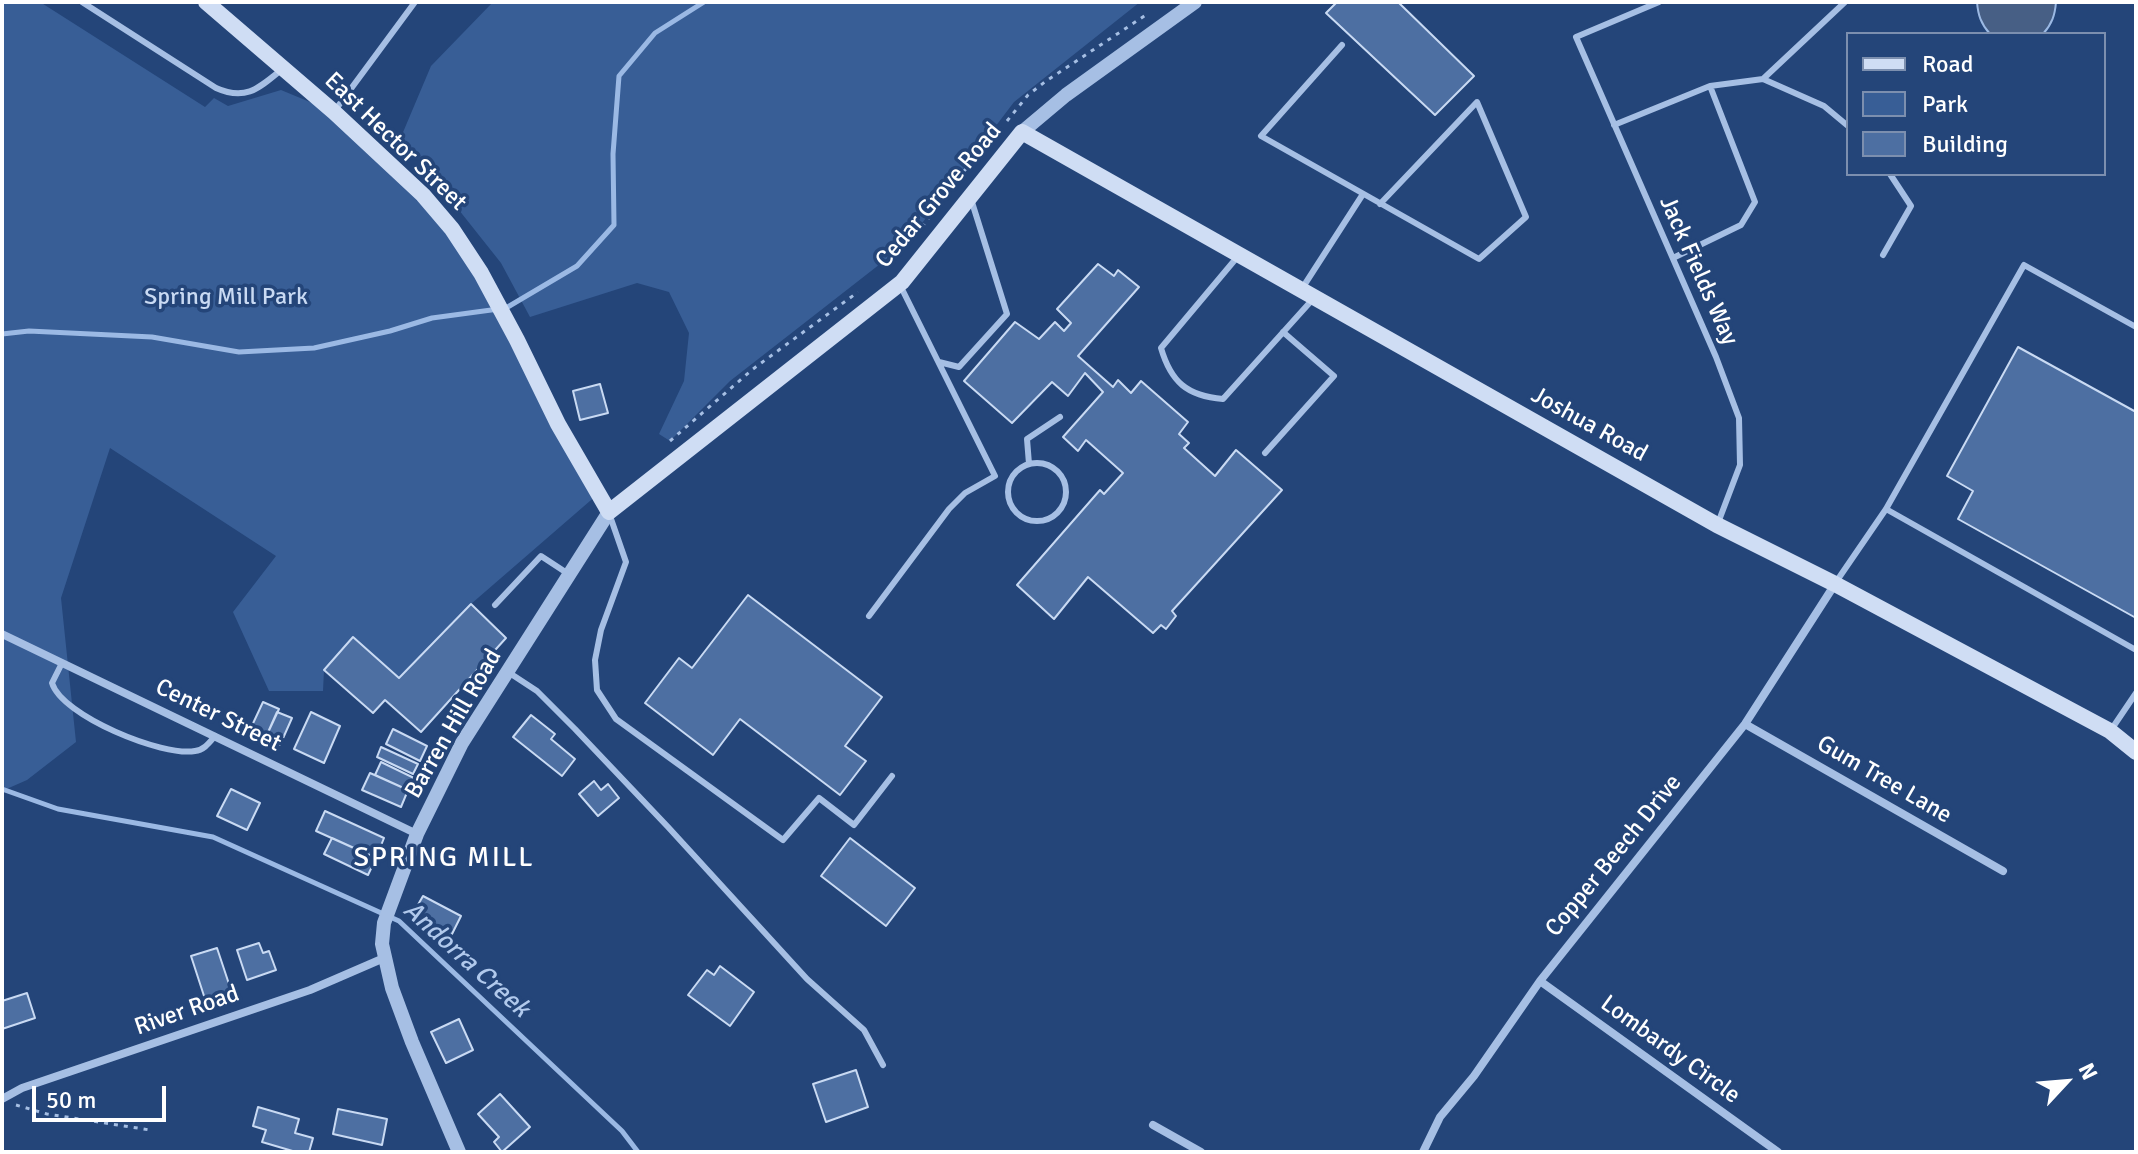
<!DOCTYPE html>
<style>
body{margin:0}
#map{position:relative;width:2138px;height:1154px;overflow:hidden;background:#244579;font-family:Signika,sans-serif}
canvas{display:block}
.frame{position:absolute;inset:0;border:4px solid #fff;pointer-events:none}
.legend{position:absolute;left:1846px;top:32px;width:260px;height:144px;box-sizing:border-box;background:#244579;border:2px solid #7c8faf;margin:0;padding:10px 14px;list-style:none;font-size:24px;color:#fff}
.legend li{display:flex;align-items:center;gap:16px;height:40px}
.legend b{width:40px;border:2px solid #7c8faf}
.north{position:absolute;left:2026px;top:1042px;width:80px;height:80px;-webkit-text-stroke:6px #244579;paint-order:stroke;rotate:64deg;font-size:22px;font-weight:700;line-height:32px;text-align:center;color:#fff}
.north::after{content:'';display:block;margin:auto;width:28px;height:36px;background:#fff;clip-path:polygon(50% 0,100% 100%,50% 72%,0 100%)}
.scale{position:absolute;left:32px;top:1086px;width:134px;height:36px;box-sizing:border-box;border:4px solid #fff;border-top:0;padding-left:10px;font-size:24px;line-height:28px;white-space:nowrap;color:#fff;-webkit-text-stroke:6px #244579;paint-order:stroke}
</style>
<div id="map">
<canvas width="2138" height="1154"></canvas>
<div class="frame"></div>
<ul class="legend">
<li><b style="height:10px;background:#cfddf4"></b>Road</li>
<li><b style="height:22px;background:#385e96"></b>Park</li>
<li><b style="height:22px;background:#4d6fa2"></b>Building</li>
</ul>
<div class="north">N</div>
<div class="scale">50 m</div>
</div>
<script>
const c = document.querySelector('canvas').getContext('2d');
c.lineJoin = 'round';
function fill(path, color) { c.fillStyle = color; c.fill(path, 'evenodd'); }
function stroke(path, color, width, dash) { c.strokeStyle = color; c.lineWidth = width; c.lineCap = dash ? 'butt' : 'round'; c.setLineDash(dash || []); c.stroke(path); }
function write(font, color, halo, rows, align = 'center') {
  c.font = font + ' Signika,sans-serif'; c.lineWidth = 7; c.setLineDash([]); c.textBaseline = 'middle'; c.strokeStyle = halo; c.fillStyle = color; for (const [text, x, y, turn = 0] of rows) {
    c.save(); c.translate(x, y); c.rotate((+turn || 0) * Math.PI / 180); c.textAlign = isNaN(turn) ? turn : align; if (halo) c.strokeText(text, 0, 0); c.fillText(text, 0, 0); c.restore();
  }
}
const green = new Path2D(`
 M2 2H40L205 107 214 98 228 106 281 90 334 112 423 195 517 340 598 494 471 604 399 678 353 637 324 670 323 691H269L233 612 276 556 110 448 61 598 76 742 27 780 2 791Z
 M493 2H1140L1014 102 907 243 730 381 670 441 659 434 684 381 689 333 669 292 637 283 530 317 501 263 401 137 431 66Z`);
const water = new Path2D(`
 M1977 2H2056C2055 15 2052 24 2043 34H1990C1981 24 1978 15 1977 2Z`);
const stream = new Path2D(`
 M2 334 29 331 152 337 239 352 314 348 390 331 432 318 506 308 577 266 614 225 613 154 619 76 655 33 704 2
 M2 789 58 809 213 837 399 921 622 1131 638 1152`);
const building = new Path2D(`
 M1337 2H1398L1474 76 1435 115 1326 13Z
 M1098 264 1114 276 1118 270 1139 287 1078 356 1113 387 1118 380 1131 393 1141 381 1188 422 1179 434 1189 443 1184 448 1215 476 1236 450 1282 490 1172 611 1176 616 1166 629 1161 625 1153 633 1088 577 1054 619 1017 585 1100 490 1104 494 1123 473 1086 440 1078 451 1063 437 1103 392 1085 373 1068 396 1052 382 1012 423 964 381 1015 322 1039 339 1055 322 1064 331 1071 323 1057 309Z
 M2018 347 2136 412V618L1958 519 1973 491 1947 476Z
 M600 384 608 413 580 420 573 391Z
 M748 595 882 697 845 746 866 761 840 795 740 719 713 755 645 703 679 658 692 668Z
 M471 604 506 638 421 732 385 700 373 713 324 670 353 637 399 678Z
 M263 702 279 709 265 739 249 732Z
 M277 712 292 718 280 745 265 739Z
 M311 712 340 726 324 763 294 749Z
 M531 715 555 734 551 739 575 759 562 776 513 737Z
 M393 729 427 746 420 761 386 744Z
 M381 747 418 764 413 774 377 757Z
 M381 762 414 778 408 790 375 775Z
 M370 773 408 790 401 807 362 790Z
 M594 781 601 790 608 784 619 798 598 816 579 794Z
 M231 789 260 803 247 830 217 816Z
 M325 811 384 838 376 858 316 831Z
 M332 838 376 858 368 875 324 854Z
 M850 838 915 888 886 926 821 876Z
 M423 896 461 916 450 938 411 917Z
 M259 943 263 953 269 951 276 970 247 980 237 950Z
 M217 948 231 990 205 999 191 956Z
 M720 966 754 992 730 1026 688 995 707 970 714 975Z
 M27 993 35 1018 2 1029V1001Z
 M459 1019 473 1050 446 1063 431 1032Z
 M856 1070 868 1107 826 1122 813 1084Z
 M500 1094 530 1127 502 1152 494 1142 499 1137 478 1114Z
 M258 1107 299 1119 295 1133 313 1138 309 1152H296L262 1142 266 1130 253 1126Z
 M338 1109 387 1119 382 1145 333 1134Z`);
const path = new Path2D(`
 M1007 121 1028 95 1046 81 1149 13
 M922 227 959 177 994 136
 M670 441 753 369 858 292
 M16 1105 47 1114 150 1130`);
const service = new Path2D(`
 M82 2 216 88C245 101 258 89 281 70
 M1659 2 1576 37 1716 357 1739 418 1740 465 1718 523
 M1342 45 1261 136 1479 259 1526 217 1477 102 1380 204
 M1763 79 1845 2
 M336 109 415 2
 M1614 125 1710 86 1763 79 1824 106 1848 126
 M1239 255 1161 348C1171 382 1187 396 1223 399L1313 299
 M1883 255 1911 206 1890 174
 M1673 258 1741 225 1755 202 1710 86
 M1303 287 1363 194
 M939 362 959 367 1007 314 971 199
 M1265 453 1334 376 1283 332
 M1008 492a29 29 0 1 1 58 0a29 29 0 1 1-58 0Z
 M1029 464 1027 439 1060 417
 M1886 509 2136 650
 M610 516 626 562 601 630 595 660 597 690 616 719 783 840 819 798 854 825 892 776
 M1836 582 1886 509 2024 265 2136 327
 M495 605 541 556 570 575
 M869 616 949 509 965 493 995 476 901 287
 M62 663 52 683C62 716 163 757 195 751 204 750 209 743 215 736
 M508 672 537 691 575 729 668 827 807 979 864 1030 883 1065
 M2111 730 2136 693`);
const minor = new Path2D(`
 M2 634 417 834
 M1745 724 2003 871
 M1540 981 1778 1152
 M2 1099 22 1088 310 990 384 958
 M1153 1125 1201 1152
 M1423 1152 1440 1117 1474 1076 1540 981 1745 724 1835 584`);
const tertiary = new Path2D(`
 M1022 132 1066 95 1195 2
 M459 1152 412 1042 392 988 382 944 384 923 417 834 462 743 609 512`);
const secondary = new Path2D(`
 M206 2 334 112 423 195 452 229 481 273 517 340 558 424 609 512 902 282 1022 132 1717 525 1835 584 2110 731 2136 752`);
const streetNames = [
 ["East Hector Street",395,142,44],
 ["Cedar Grove Road",939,196,-50],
 ["Jack Fields Way",1698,271,66],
 ["Joshua Road",1589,425,29],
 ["Center Street",218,716,26],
 ["Barren Hill Road",454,724,-60],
 ["Gum Tree Lane",1884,780,30],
 ["Copper Beech Drive",1614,856,-51],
 ["River Road",187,1011,-19],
 ["Lombardy Circle",1670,1050,36]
];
const parkNames = [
 ["Spring Mill Park",226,298]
];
const waterNames = [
 ["Andorra Creek",466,960,42]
];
const quarterNames = [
 ["SPRING MILL",444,859]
];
fill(green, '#385e96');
fill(water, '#475f85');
stroke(water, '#9bb9e4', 2);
stroke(stream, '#9bb9e4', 5);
fill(building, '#4d6fa2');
stroke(building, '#c9daf3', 2);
stroke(path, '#a6bfe4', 3, [4, 6]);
stroke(service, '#a6bfe4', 6);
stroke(minor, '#a6bfe4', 8);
stroke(tertiary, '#a6bfe4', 14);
stroke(secondary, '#cfddf4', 16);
write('24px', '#fff', '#244579', streetNames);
write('24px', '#c9daf3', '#244579', parkNames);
write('italic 26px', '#b1c9ec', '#244579', waterNames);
c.letterSpacing = '2px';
write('28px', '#fff', '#244579', quarterNames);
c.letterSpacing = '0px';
</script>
